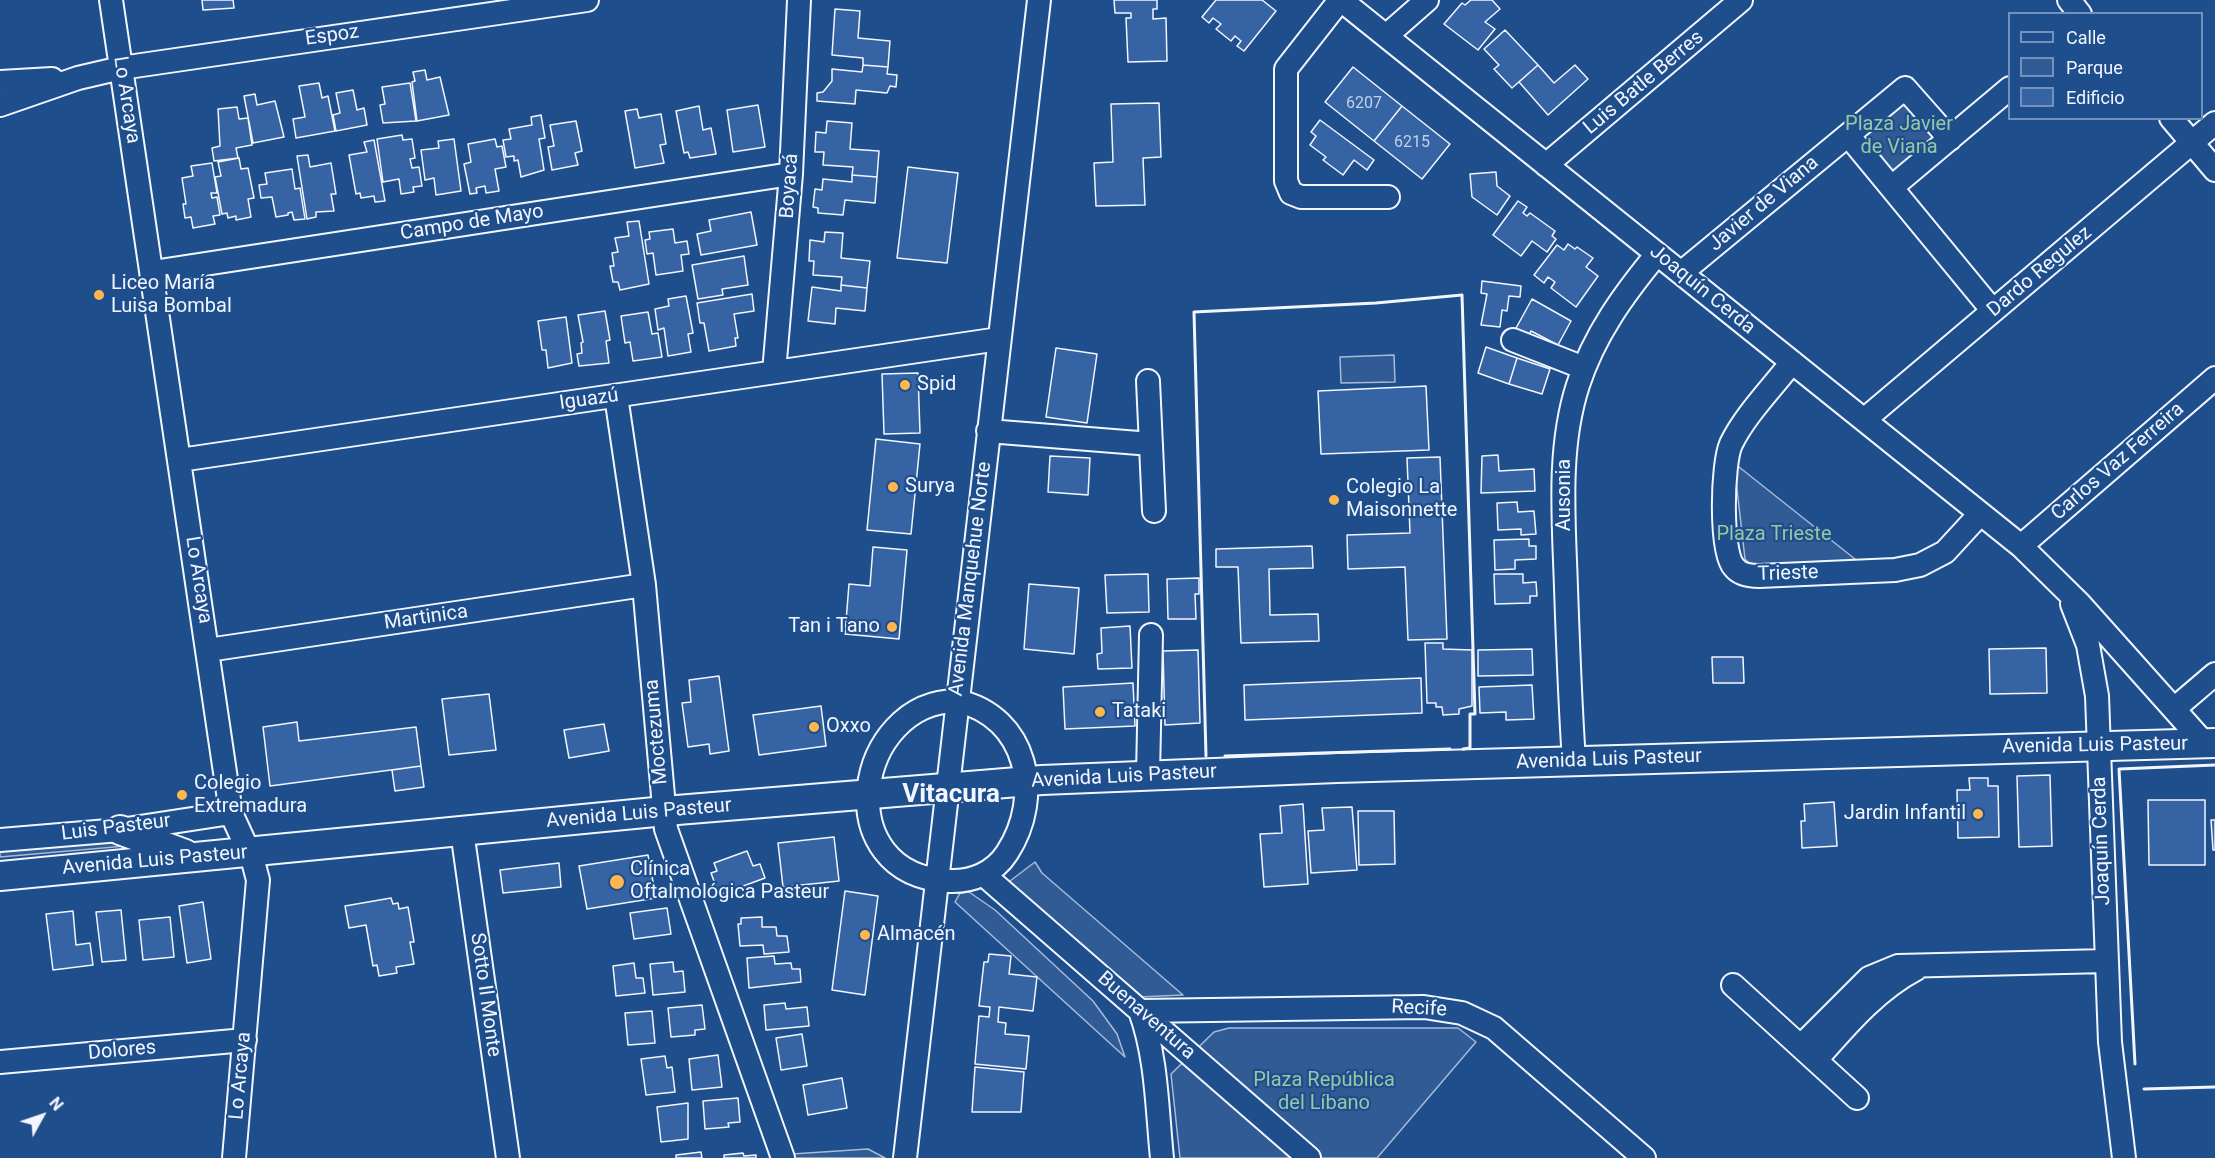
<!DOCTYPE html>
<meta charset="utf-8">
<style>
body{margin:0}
#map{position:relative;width:2215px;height:1158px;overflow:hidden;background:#1f4e8c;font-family:Roboto,sans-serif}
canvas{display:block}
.legend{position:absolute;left:2008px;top:12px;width:195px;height:108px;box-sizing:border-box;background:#1f4e8c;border:2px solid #7391ba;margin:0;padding:8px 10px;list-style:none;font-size:18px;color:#f2f6ff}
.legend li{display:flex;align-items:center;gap:12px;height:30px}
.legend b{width:30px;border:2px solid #7391ba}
.north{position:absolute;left:12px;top:1086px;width:60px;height:60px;-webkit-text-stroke:4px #1f4e8c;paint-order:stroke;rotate:50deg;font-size:16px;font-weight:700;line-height:24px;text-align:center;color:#f2f6ff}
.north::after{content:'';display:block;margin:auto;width:21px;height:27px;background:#f2f6ff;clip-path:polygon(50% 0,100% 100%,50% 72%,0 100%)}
</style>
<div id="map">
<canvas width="2215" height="1158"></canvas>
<ul class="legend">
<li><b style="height:8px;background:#1f4e8c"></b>Calle</li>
<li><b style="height:16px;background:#305b95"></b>Parque</li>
<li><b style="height:16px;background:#3563a3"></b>Edificio</li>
</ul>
<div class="north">N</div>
</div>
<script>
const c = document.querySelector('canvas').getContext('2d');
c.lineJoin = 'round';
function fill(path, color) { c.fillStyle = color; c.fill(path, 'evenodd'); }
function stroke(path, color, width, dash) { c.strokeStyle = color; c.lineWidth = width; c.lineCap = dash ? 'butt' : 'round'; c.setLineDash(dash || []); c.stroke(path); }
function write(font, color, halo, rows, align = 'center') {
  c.font = font + ' Roboto,sans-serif'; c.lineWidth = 4.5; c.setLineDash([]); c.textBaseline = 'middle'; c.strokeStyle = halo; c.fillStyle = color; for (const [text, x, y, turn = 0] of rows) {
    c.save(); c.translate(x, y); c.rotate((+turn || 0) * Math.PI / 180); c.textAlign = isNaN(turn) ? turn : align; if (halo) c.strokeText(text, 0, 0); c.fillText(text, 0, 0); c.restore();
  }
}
const green = new Path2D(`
 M1903 93 1943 140 1894 181 1854 134Z
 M1394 355 1395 382 1341 383 1340 357Z
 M1734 463 1865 567 1755 569 1745 559Z
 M124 837 137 845 0 857V851Z
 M1035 862 1042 873 1183 995 1139 997 1006 884Z
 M969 892 995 910 1093 1001 1117 1034 1125 1057 955 902 960 893Z
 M1229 1028H1458L1476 1042 1377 1158H1180L1171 1074 1214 1032Z
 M868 1149 885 1158H793L792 1154Z`);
const building = new Path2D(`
 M202 0H233L234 8 203 10Z
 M1114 0H1157V9H1153V19L1166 18 1167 61 1128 62 1126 18H1131V13H1115Z
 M1216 0H1262L1276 11 1244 51 1237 46 1241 41 1235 36 1231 41 1216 29 1221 24 1213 18 1209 23 1202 17Z
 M1471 0H1492L1500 9 1485 22 1495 29 1478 50 1444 24 1462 3 1465 5Z
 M835 9 860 11 858 38 890 41 888 67 863 65V58L832 55Z
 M1505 30 1538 65 1512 88 1494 69 1499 65 1484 49Z
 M863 65 888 67 887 74 897 75 896 87 890 86 887 93 856 90 855 104 817 101V93L823 92 832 81V69L862 72Z
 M1538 65 1554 83 1575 65 1588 79 1548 115 1519 82Z
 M1353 67 1402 106 1374 141 1325 102Z
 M425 70 427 80 440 77 449 115 417 121 412 82 415 81 413 72Z
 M319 83 322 98 328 96 335 131 296 138 293 119 305 117 299 86Z
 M410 83 416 121 383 123 380 105 385 104 382 87Z
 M353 90 357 110 364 108 367 125 336 131 333 115 340 113 336 93Z
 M255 94 257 105 275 101 284 137 253 143 244 96Z
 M1159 103 1161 157 1143 158 1145 205 1096 206 1094 163 1113 162 1111 104Z
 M758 105 765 147 733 152 727 110Z
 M699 106 703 130 711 128 716 154 690 158 688 152 684 153 676 111Z
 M1402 106 1450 144 1422 179 1374 141Z
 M237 107 239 119 248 118 252 145 236 148 238 158 214 161 212 148 220 146 218 109Z
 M637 109 639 118 661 114 666 144 660 145 664 163 635 168 625 111Z
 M541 115 545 138 539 139 544 170 521 177 518 160 514 161V156L506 157 503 140 511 139 509 129 532 125 531 117Z
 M1320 120 1374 160 1367 170 1354 160 1343 175 1323 160 1326 157 1310 145 1316 136 1311 132Z
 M576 121 582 151 575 153 578 165 552 170 548 147 554 146 550 125Z
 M827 121 852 123 850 149 879 151 877 177 852 175 853 167 823 165 824 152H815L816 132 826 133Z
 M402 135 403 140 412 139 415 158 410 159 412 168 419 167 422 186 413 187 414 192 401 194 399 179 383 182 377 139Z
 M454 139 461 191 436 195 434 178 425 180 421 150 439 148 438 141Z
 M495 139 497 147 502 146 506 167 495 169 499 191 486 193 485 186 476 188 477 193 470 194 464 164 471 162 468 144Z
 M374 140 385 201 375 202 374 196 361 198 360 193 356 194 349 155 367 152 364 142Z
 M308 155 310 167 331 163 336 194H331L334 211 316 212V217L307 219 297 156Z
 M239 158 241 169 248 168 254 198 248 199 251 217 236 220V216L228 218 227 213 222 214 215 177 221 176 218 162Z
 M212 163 217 193H211L212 198 217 197 220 215 213 216 215 224 193 228 191 217 185 218 183 204H186L182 178 193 176 191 166Z
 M908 167 958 173 947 263 897 258Z
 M292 169 295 189 300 188 305 219 294 220 292 212 288 213V215L276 217 272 197 261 198 259 185 267 184 265 173Z
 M1496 172 1497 186 1510 196 1497 215 1472 197 1470 174Z
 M852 175 877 177 875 203 845 200 843 215 818 213V208L813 207 815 189 822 190 823 179 852 182Z
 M1518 201 1527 207 1523 213 1527 216 1530 213 1555 231 1552 236 1556 239 1547 252 1532 241 1521 256 1493 235Z
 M751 212 757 245 701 255 697 234 711 231 709 220Z
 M639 221 649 284 620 290 618 282H613L610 266H614L612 253 618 252 615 238 629 236 627 222Z
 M673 229 675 243 687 241 689 254 681 255 683 271 656 275 653 253 647 254 645 240 650 239 649 232Z
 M825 232 843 233 841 258 870 261 867 288 841 285 842 277 813 275 814 261H809L810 240 824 242Z
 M1568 244 1575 249 1577 247 1593 258 1586 267 1598 276 1576 307 1551 288 1555 282 1548 277 1544 283 1534 275 1557 245 1564 250Z
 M744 256 748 285 722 289 723 295 698 299 692 265Z
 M1482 281 1521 286 1520 297 1509 296 1507 311 1502 310 1500 327 1481 325 1487 294 1481 293Z
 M841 285 867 288 865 311 836 308 835 324 808 321 812 287 841 291Z
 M752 294 754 311 734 314 738 338H735L736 346 709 351 704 323H700L697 303Z
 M686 296 693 333 688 334 691 352 668 356 664 328 658 330 655 309 669 306 668 299Z
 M1532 299 1571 321 1558 345 1531 331 1528 337 1515 330Z
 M605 311 610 340 606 341 609 363 579 366 577 354 582 353 581 343 583 342 578 315Z
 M648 312 652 334 658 333 662 357 633 361 630 342 625 343 621 316Z
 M566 317 572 363 548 368 546 350H542L538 321Z
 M1486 347 1517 358 1509 384 1478 373Z
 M1056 348 1097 354 1087 423 1046 417Z
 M1517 358 1550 369 1542 394 1509 384Z
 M918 373 920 433 884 434 882 374Z
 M1426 386 1429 450 1321 454 1318 391Z
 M876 439 920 444 911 534 867 530Z
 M1498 455 1499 471 1534 469 1535 491 1481 493 1482 456Z
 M1050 456 1090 458 1088 495 1048 492Z
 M1440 457 1447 639 1408 640 1405 567 1348 569 1347 535 1410 533 1407 458Z
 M1517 502 1518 512 1534 511 1536 534 1521 535V529L1498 530 1497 503Z
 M1529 539V546H1536V559L1515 560V569L1495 570 1494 540Z
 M1312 546 1313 568 1269 569 1270 615 1318 614 1319 641 1241 643 1238 567H1216V549Z
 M873 547 907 550 899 639 845 634 849 584 870 586Z
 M1148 574 1149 612 1107 613 1105 575Z
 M1494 574H1523V583L1536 582 1537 596H1530V603L1495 604Z
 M1199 578V594H1195L1196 619H1168L1167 579Z
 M1029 584 1079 588 1074 654 1024 649Z
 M1130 626 1132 668 1098 669 1097 654 1102 653 1101 628Z
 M1425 643H1443V649L1472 650V706L1459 709V714L1443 715 1442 707H1436V703H1427Z
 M2046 648 2047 693 1990 694 1989 649Z
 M1532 649 1533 675 1478 676V650Z
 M1198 650 1200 723 1165 725 1163 651Z
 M1712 657H1743L1744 683H1713Z
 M719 676 729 751 710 754 709 744 688 747 682 703 691 702 689 680Z
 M1421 678 1422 713 1245 720 1244 685Z
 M1133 683 1135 726 1065 729 1063 687Z
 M1532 685 1534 719 1506 720V712L1480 713 1479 687Z
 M489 694 496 750 449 755 442 699Z
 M821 706 826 746 759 755 753 715Z
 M297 722 299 741 416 727 421 766 270 786 263 727Z
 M604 724 609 751 569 758 564 730Z
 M421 766 424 787 395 791 392 770Z
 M2050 775 2052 846 2019 847 2017 776Z
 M1969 778H1988V786H1998L1999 837 1958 838 1957 790H1970Z
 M2148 800H2205V865H2149Z
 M1834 802 1837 846 1802 848 1801 821H1805L1804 804Z
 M1303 804 1308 884 1264 887 1260 834 1282 833 1280 806Z
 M1352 807 1357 870 1311 873 1308 831 1324 830 1322 808Z
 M1358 811H1394L1395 864 1359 865Z
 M2211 820H2215V850H2213Z
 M834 837 839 881 783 887 778 843Z
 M747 851 753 866 760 864 765 878 719 895 711 873 717 871 714 863Z
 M648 855 656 898 587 909 579 866Z
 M559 863 561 887 503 893 500 870Z
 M845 891 878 896 865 995 832 990Z
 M391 898 393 904 398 903 399 909 408 907 414 942H410L414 964 396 967 397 973 379 976 377 965 373 966 366 925 349 928 345 906Z
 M203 902 211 959 187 963 179 906Z
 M667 908 671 934 634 939 630 913Z
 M121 910 126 960 102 962 96 912Z
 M73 911 76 945 90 943 93 965 53 970 46 914Z
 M170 917 174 957 143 960 139 920Z
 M762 917V927H776L777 936H787L789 952 764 954 763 945 740 946 738 924H741V918Z
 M989 954 1011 956 1009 974 1037 977 1033 1011 999 1007 998 1022 1006 1023 1005 1034 1029 1036 1026 1069 975 1064 979 1016 989 1017 990 1007 979 1006 984 962H988Z
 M774 956 775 964 791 963 792 969H800L801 982 749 988 747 958Z
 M673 962 674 972 683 971 685 992 653 995 650 964Z
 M634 963 636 978H643L645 993 616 996 613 966Z
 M785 1003 786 1009 807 1007 809 1026 766 1030 764 1005Z
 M702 1005 705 1029 695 1030V1035L671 1037 668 1008Z
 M652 1011 655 1043 628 1045 625 1013Z
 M802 1034 807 1066 781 1070 776 1038Z
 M718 1055 722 1087 692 1090 689 1059Z
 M665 1056 667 1068 672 1067 675 1092 646 1095 641 1059Z
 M975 1067 1024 1072 1021 1112H972Z
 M842 1078 847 1108 808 1115 803 1085Z
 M738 1098 740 1122 728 1123 729 1127 705 1129 703 1101Z
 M688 1103V1139L661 1142 657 1107Z
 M701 1152 702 1158H676V1155Z
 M743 1153 744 1156 756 1155V1158H724V1155Z`);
const minor = new Path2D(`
 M111 0 231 813 253 861 258 880 234 1158
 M1340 0 1286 69V181L1291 193 1301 197H1388
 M1341 0 2021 546 2079 603 2205 744
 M2069 0 2080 14
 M1386 36 1427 0
 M0 82 52 79
 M0 105 78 78 121 68 587 0
 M2171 118 2215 170
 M1848 135 1993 311
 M1546 165 1741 0
 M1892 187 2010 88
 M153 272 791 174
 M1681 273 1905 88 1950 139
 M1513 340 1584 368
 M1792 362C1772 388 1745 415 1731 444 1722 464 1720 552 1734 567 1740 575 1750 576 1759 576L1895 570 1920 565 1945 552 1980 514
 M774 372 791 174 799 0
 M1148 381 1154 511
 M616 396 644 585 666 829 783 1158
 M1864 420 2215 123
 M988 431 1151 444
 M180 460 999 339
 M2021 546 2215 378
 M2072 604 2088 645 2097 696 2110 1042 2124 1158
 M208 650 644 585
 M957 701C1028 716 1044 797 1007 853 994 873 972 882 949 881 826 875 855 701 957 701Z
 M2174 709 2215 674
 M1574 761C1570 703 1568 646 1566 588 1564 522 1557 449 1578 385 1594 335 1624 294 1657 254
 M1148 774 1151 635
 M462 831 508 1158
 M0 840 120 830 231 813
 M984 875 1309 1158
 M1733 985 1857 1098
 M1801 1046 1869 978 1898 966 2106 961
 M1816 1060C1846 1026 1876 990 1916 969
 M0 1062 245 1040
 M905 1158 1039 0
 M1162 1158C1157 1110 1157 1057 1140 1011L1424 1007 1462 1013 1494 1028 1644 1158`);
const major = new Path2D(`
 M120 830 185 854
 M0 876 665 811 1042 780 1337 768 2215 743`);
const wall = new Path2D(`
 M1206 756 1194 312 1376 303 1462 295 1475 714H1470V748L1463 749
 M1225 756 1450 749
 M2135 1064 2119 769 2215 765
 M2144 1089 2215 1087`);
const markers = [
 [99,295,6,"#ffb74d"],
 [905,385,6,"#ffb74d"],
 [893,487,6,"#ffb74d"],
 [1334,500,6,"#ffb74d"],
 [892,627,6,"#ffb74d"],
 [1100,712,6,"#ffb74d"],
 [814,727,6,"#ffb74d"],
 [182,795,6,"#ffb74d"],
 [1978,814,6,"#ffb74d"],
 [617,882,8,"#ffb74d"],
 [865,935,6,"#ffb74d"]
];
const numberNames = [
 ["6207",1364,104],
 ["6215",1412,143]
];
const streetNames = [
 ["Espoz",332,36,-8],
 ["Luis Batle Berres",1644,83,-40],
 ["Lo Arcaya",126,100,81],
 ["Boyacá",790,186,-86],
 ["Javier de Viana",1764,204,-40],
 ["Campo de Mayo",472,223,-9],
 ["Dardo Regulez",2040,272,-40],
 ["Joaquín Cerda",1702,290,39],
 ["Iguazú",589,400,-8],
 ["Carlos Vaz Ferreira",2118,462,-41],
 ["Ausonia",1565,495,-90],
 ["Trieste",1788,574,-2],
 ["Avenida Manquehue Norte",971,579,-83],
 ["Lo Arcaya",198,580,81],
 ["Martinica",426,618,-8],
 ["Moctezuma",657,732,-95],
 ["Avenida Luis Pasteur",2095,746,-1],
 ["Avenida Luis Pasteur",1609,760,-2],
 ["Avenida Luis Pasteur",1124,777,-3],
 ["Avenida Luis Pasteur",639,814,-5],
 ["Luis Pasteur",116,828,-7],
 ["Joaquín Cerda",2102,841,-92],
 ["Avenida Luis Pasteur",155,861,-5],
 ["Sotto Il Monte",485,995,82],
 ["Recife",1419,1009,3],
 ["Buenaventura",1146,1016,41],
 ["Dolores",122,1051,-5],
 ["Lo Arcaya",241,1076,-85]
];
const parkNames = [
 ["Plaza Javier",1899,125],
 ["de Viana",1899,148],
 ["Plaza Trieste",1774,535],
 ["Plaza República",1324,1081],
 ["del Líbano",1324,1104]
];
const poiNames = [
 ["Liceo María",111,284],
 ["Luisa Bombal",111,307],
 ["Spid",917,385],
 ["Surya",905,487],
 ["Colegio La",1346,488],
 ["Maisonnette",1346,511],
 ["Tan i Tano",880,627,"right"],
 ["Tataki",1112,712],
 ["Oxxo",826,727],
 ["Colegio",194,784],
 ["Extremadura",194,807],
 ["Jardin Infantil",1966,814,"right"],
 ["Clínica",630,870],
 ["Oftalmológica Pasteur",630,893],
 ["Almacén",877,935]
];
const districtNames = [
 ["Vitacura",951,795]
];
fill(green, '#305b95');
stroke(green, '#a8bbd7', 1.5);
fill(building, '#3563a3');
stroke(building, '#f2f6ff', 1.5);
stroke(minor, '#f2f6ff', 26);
stroke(major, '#f2f6ff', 32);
stroke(minor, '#1f4e8c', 22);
stroke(major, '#1f4e8c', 28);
stroke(wall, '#f2f6ff', 3);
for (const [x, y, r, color] of markers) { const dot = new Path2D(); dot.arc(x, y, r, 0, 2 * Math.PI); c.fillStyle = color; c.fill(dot); stroke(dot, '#1f4e8c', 2); }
write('16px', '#c3d1e8', null, numberNames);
write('20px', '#f2f6ff', '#1f4e8c', streetNames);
write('20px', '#97c8a6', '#1f4e8c', parkNames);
write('20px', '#f2f6ff', '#1f4e8c', poiNames, 'left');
write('bold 26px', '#f2f6ff', '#1f4e8c', districtNames);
</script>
